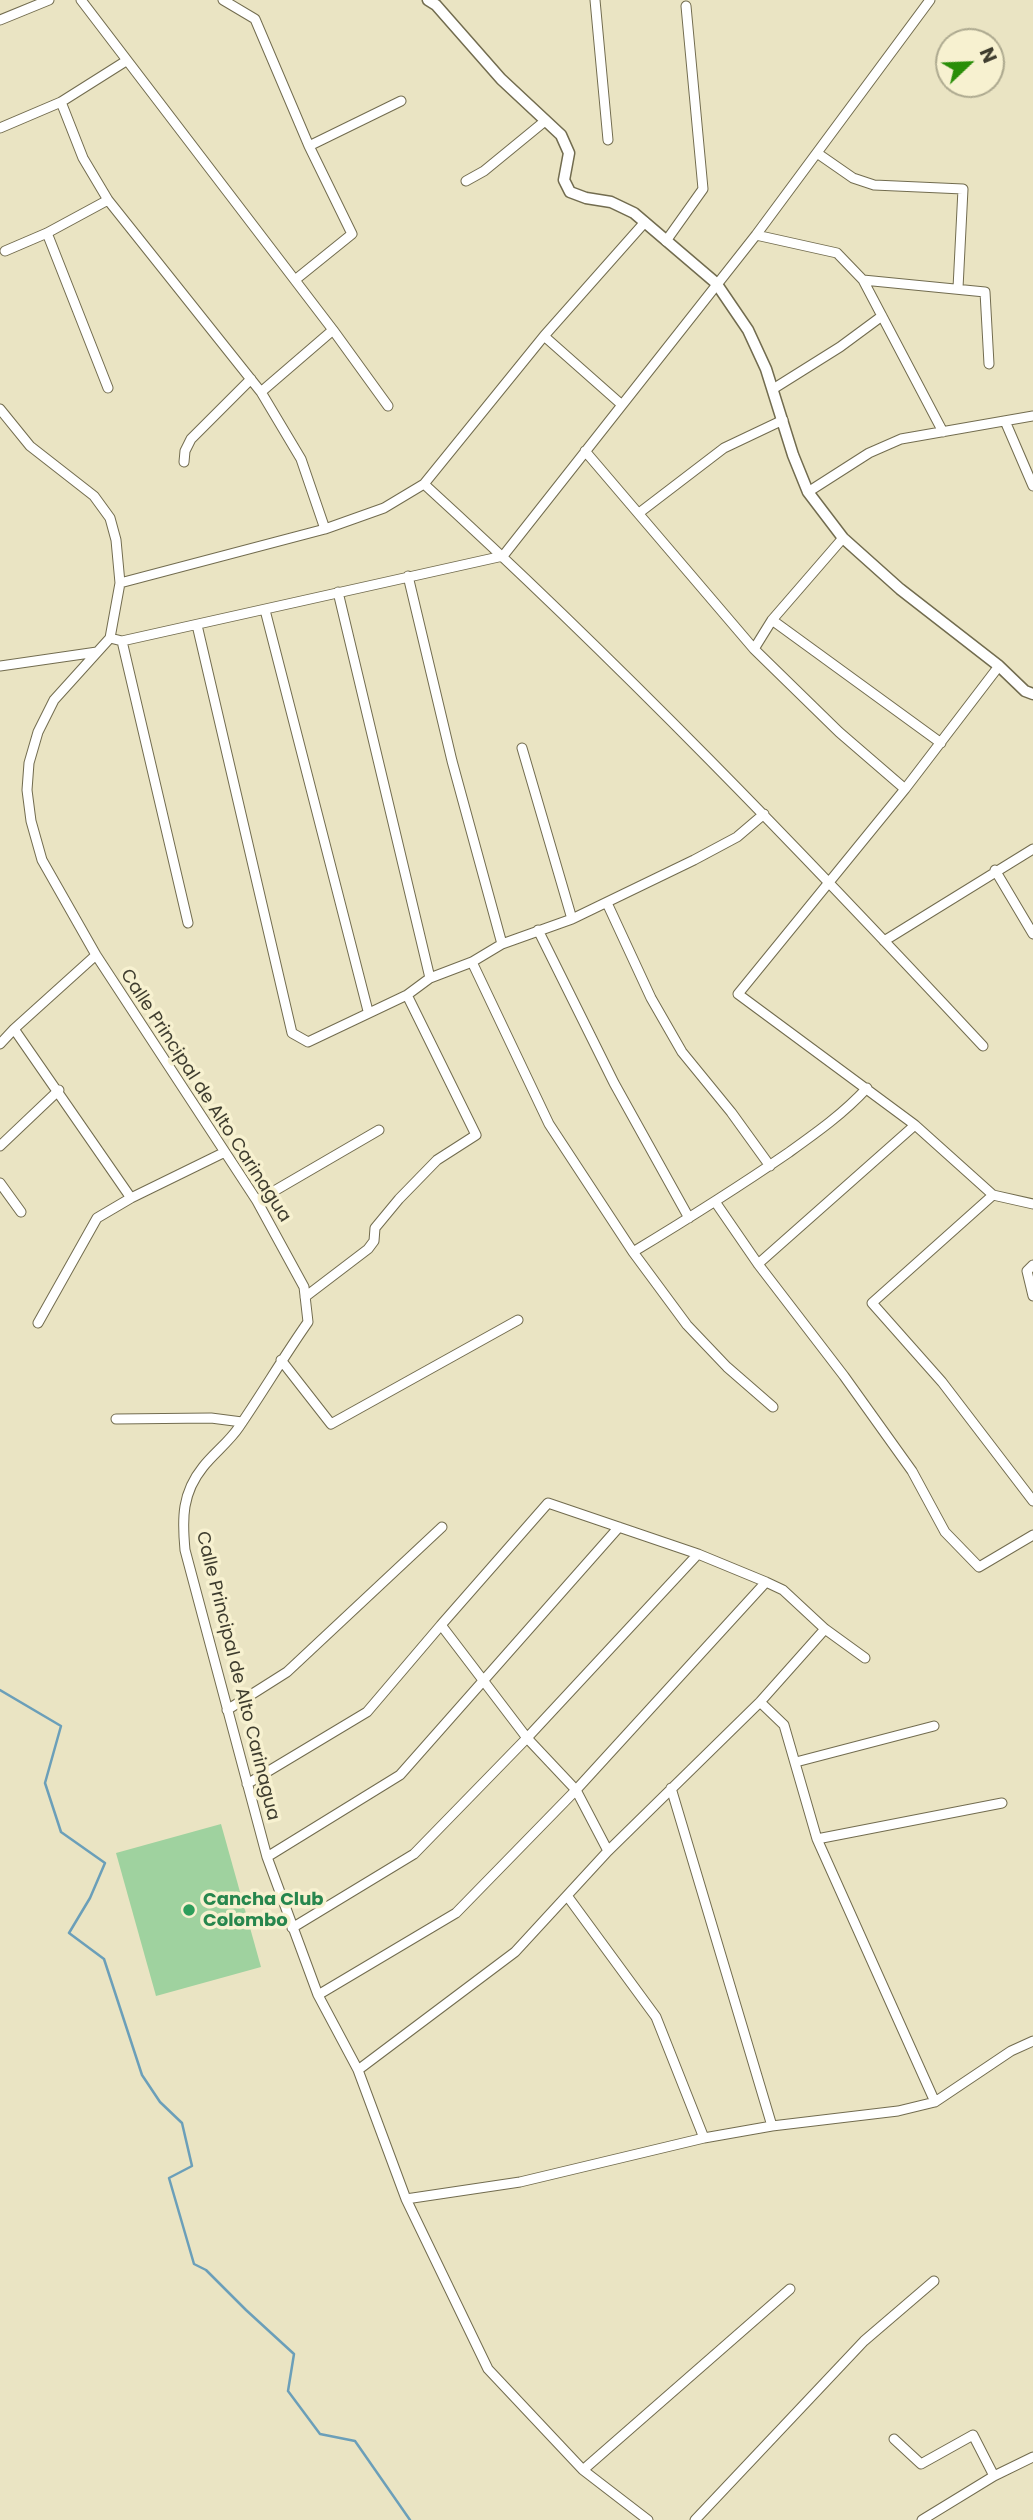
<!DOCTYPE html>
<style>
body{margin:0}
#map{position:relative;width:1033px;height:2520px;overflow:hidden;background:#eae4c3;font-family:Poppins,sans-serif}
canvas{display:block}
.north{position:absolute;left:935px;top:28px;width:70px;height:70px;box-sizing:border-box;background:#f7f1d0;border:2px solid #ada98f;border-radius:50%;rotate:67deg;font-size:19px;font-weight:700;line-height:28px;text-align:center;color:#3e3c2e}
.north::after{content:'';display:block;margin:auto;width:24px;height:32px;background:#2a8e09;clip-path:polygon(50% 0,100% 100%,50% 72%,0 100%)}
</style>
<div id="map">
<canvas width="1033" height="2520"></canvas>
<div class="north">N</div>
</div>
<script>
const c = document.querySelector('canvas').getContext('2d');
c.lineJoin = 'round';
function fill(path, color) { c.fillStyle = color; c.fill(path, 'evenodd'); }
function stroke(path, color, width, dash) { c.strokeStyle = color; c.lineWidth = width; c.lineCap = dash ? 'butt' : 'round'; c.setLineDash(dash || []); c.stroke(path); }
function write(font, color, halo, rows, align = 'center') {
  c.font = font + ' Poppins,sans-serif'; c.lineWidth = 7; c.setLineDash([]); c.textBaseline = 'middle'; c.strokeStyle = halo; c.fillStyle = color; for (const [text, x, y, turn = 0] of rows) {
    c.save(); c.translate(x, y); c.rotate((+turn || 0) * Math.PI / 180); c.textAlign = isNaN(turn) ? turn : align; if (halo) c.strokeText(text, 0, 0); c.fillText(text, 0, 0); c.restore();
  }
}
const green = new Path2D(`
 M221 1824 261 1967 156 1996 116 1853Z`);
const stream = new Path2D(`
 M0 1690 61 1726 45 1783 61 1832 105 1863 90 1898 69 1933 104 1959 142 2075 160 2102 182 2123 192 2166 169 2178 194 2264 206 2270 246 2310 294 2354 288 2391 320 2434 355 2441 410 2520`);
const minor = new Path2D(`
 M81 0 333 330 388 406
 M223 0 255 19 309 146 352 234 295 280
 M595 0 608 140
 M0 20 49 0
 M61 102 83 158 108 200 261 392 301 459 325 529
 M0 128 61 102 126 61
 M309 146 401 101
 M817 153 853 178 874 185 963 189 958 288
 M466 181 484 171 545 121
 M47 233 108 388
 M756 235 837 253 863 280 943 432
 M666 241 703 189 686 6
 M5 251 47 233 108 200
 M863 280 985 292 989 364
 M544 336 622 405
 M773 389 840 347 882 316
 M261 392 333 330
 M0 409 30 446 94 496 110 518 116 540 120 583 110 638 54 700 38 732 29 763 27 790 31 821 42 860 96 955 257 1201 304 1287 308 1322C284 1356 263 1392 239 1427 229 1442 214 1453 203 1467 182 1493 182 1518 185 1550L267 1857 318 1995 358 2070 406 2199 488 2369 583 2470 648 2520
 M1005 421 1033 486
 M585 451 754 649 839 732 905 789
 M184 462 185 451 191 439 251 379
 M424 484C619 662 803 853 983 1046
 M808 492 869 453 901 439 1033 416
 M639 513 724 448 783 420
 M408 576 452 761 502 944
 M120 583 325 529 384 508 424 484 544 336 645 222
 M338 592 430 978
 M265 610 368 1011
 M772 620 941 743
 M197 625 292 1033 308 1042 407 995 430 978 472 962 502 944 572 919 694 860 737 837 764 814
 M110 638 122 641 503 556 756 235 930 0
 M122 641 188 923
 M754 649 772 620 843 538
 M0 666 97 652
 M999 666 905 789 738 994 915 1125 993 1195 1033 1204
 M522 748 572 919
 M995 870 1033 934
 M607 903 651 998 682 1052 731 1112 770 1166
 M538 930 614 1083 689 1218
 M884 941 1033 849
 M96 955 14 1029 131 1198 225 1152
 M472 962 549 1124 633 1252 687 1325 727 1367 773 1407
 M0 1044 14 1029
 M0 1146 59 1090
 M0 1183 21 1212
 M993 1195 872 1303 942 1382 1033 1501
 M257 1201 379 1130
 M716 1203 758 1264 844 1376 912 1471 945 1532 979 1567 1033 1535
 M633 1252C686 1220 737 1188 788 1153 816 1133 843 1114 867 1088
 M758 1264 915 1125
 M1033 1296 1027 1271 1033 1265
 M305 1297 368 1249 374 1241 375 1228 399 1199 437 1160 476 1135 407 995
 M38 1323 97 1218 131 1198
 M281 1360 331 1424 518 1320
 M116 1419 211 1418 242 1422
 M441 1625 548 1503 698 1554 766 1582 783 1590 825 1629 865 1658
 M760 1702 784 1725 817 1839 935 2102
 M227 1710 287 1672 442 1527
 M796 1762 934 1726
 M247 1784 367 1712 441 1625 527 1738 576 1790 608 1851
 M671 1788 772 2126
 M817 1839 1002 1803
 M267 1857 400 1775 619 1527
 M568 1897 656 2017 704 2138
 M292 1928 414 1854 527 1738 698 1554
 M318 1995 456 1913 576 1790 766 1582
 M358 2070 515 1952 608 1851 760 1702 825 1629
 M406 2199 520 2182 704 2138 772 2126 898 2111 935 2102 1011 2051 1033 2041
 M894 2439 921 2464 973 2435 994 2476
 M583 2470 790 2289
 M695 2520 864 2341 934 2281
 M922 2520 994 2476 1033 2457`);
const tertiary = new Path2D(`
 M428 0 436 5 501 79 561 135 569 153 564 180 570 192 586 198 611 202 634 213 716 283 748 330 766 369 793 455 808 492 843 538 900 589 999 666 1025 691 1033 694`);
const markers = [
 [189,1910,7,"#2e9e5b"]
];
const streetNames = [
 ["Calle Principal de Alto Carinagua",205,1096,57],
 ["Calle Principal de Alto Carinagua",237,1676,76]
];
const leisureNames = [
 ["Cancha Club",203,1900],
 ["Colombo",203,1921]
];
fill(green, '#9fd29f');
stroke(stream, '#6b9fb9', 2.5);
stroke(minor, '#726c4f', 11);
stroke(tertiary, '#726c4f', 13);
stroke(minor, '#fff', 9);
stroke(tertiary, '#fff', 10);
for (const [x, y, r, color] of markers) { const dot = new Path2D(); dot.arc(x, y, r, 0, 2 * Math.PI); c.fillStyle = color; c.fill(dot); stroke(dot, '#f7f1d0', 2.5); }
write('18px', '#3e3c2e', '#f7f1d0', streetNames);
write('bold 18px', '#27864d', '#f7f1d0', leisureNames, 'left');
</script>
